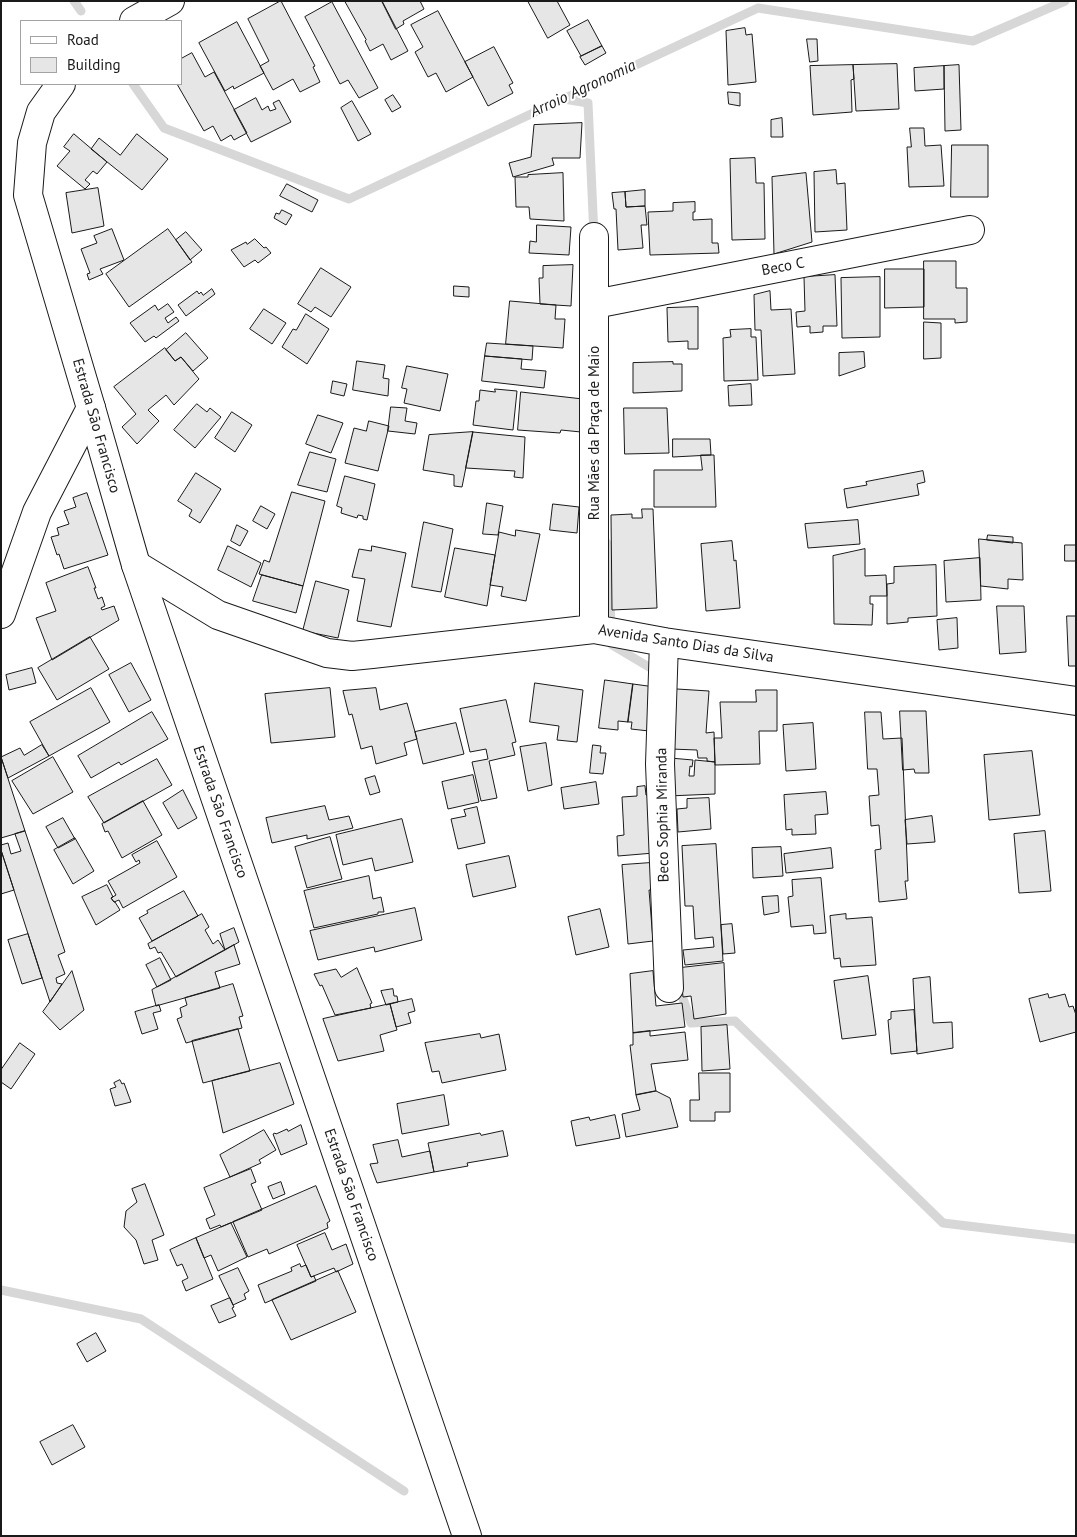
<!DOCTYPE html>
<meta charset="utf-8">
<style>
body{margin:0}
#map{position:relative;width:1077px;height:1537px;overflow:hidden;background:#fff;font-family:"PT Sans",sans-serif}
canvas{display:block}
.frame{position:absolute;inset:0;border:2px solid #1a1a1a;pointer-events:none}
.legend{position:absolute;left:20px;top:20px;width:162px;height:65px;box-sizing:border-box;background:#fff;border:1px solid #a3a3a3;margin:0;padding:6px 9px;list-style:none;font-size:15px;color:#1a1a1a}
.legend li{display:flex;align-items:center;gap:10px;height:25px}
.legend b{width:25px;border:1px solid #a3a3a3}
</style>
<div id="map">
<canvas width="1077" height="1537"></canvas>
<div class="frame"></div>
<ul class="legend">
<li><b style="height:6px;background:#fff"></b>Road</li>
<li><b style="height:14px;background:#e6e6e6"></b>Building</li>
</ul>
</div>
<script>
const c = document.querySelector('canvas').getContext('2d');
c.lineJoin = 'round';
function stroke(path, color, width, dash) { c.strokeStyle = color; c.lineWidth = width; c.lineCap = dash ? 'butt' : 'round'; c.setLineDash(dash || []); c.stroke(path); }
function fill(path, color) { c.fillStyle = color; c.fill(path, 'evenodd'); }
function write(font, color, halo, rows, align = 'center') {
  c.font = font + ' "PT Sans",sans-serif'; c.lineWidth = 4; c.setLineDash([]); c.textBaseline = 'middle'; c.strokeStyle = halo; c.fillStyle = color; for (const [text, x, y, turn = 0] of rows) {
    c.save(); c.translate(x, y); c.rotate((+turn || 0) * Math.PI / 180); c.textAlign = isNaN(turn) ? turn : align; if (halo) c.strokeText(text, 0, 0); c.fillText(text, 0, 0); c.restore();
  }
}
const stream = new Path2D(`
 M74 1 81 11
 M133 84 164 128 349 199 758 8 973 41 1065 1
 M564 99 588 103 594 236
 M607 543 612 645 659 673
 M678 983 691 1023 735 1021 943 1223 1076 1239
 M1 1290 141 1319 404 1491`);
const building = new Path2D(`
 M281 1 315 66 313 67 320 82 300 92 293 79 273 90 260 66 269 61 248 19Z
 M345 1H382L408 51 391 60 383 44 370 51 365 41 366 40Z
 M382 1H420L424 9 403 21 404 24 396 29Z
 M528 1H557L570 25 548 38Z
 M332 2 378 88 359 98 348 80 340 84 305 17Z
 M438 11 473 77 446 92 436 73 428 77 415 52 423 47 411 25Z
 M588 20 602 46 581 56 567 31Z
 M237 22 264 73 234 89 233 86 225 91 199 43Z
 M745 28 746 35 752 34 756 82 728 85 726 31Z
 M807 39H817L818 61 810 62Z
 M602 46 606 53 585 65 580 57Z
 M494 47 513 83 509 85 513 93 488 106 465 62Z
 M192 53 205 77 214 72 247 133 234 140 231 135 221 141 213 126 204 131 177 84H181V59Z
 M897 64 899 109 856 111 853 65Z
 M853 65 854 79 851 80 852 112 813 115 810 66Z
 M959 65 961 130 945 131 944 66Z
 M944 66V89L915 91 914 68Z
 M728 92 740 93V106L729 104Z
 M393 95 401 107 392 112 385 100Z
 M256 98 262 110 268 106 270 111 276 109 273 103 279 100 291 122 251 142 234 110Z
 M352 101 371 134 358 141 341 108Z
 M782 118 783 137H771V120Z
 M582 123 580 158H552L554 165 513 177 509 163 531 157 534 125Z
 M910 128H924L925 146 941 145 944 186 909 187 907 147H911Z
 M74 134 107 162 97 174 93 171 85 180 90 184 85 189 57 166 70 151 64 147Z
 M137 134 168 159 142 190 91 149 99 138 120 155Z
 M952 145H988V197H951Z
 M755 158 756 183H764L765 239 732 240 730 159Z
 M836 170 837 184 845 183 847 230 815 232 814 172Z
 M563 173 564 221 530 219 529 207H516L515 177H528V175Z
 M806 173 812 242 774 254 772 177Z
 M287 184 318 200 312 212 280 196Z
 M98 188 104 226 72 233 66 193Z
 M645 190V206L626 207 625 192Z
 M625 192 626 207 645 206 647 225H641L643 248 618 250 616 209H614L612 193Z
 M695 202V212H693V220L712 219V243H718L719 253 650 255 648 212 673 211V203Z
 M282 210 292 215 286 225 274 218 276 213 279 214Z
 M537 225 571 227 569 255 529 253 530 241 536 242Z
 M112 229 124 260 100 269 103 274 89 280 87 274 90 273 81 249 97 243 94 236Z
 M168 229 192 262 129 307 106 274Z
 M186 232 202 250 190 260 176 240Z
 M255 239 264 248 266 247 271 253 258 263 255 260 244 267 231 250 246 242 247 244Z
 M924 261H956V288H967V322L955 323V319H924Z
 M573 265 571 306 540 304 539 278H543V266Z
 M321 268 351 287 331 317 315 307 311 312 298 304Z
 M885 269H924V307L885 308Z
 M835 275 837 326H823V332L810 333V326L797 327 796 312 805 311 804 277Z
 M880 277V337L842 338 841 278Z
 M454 286 469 287V297L454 296Z
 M212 289 215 294 186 316 178 305 197 291 199 294 201 292 203 295Z
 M770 291 771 310 791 309 795 374 763 376 761 330H755L754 295Z
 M510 301 556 305 555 319H565L563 348 506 344Z
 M168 304 174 312 165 318 168 323 176 317 179 321 156 338 154 336 145 342 130 323 155 305 158 310Z
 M698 307V349H688V341L668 342 667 308Z
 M264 309 286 323 272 344 250 329Z
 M306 314 329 329 307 364 282 347 293 329 296 330Z
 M924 322 941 323V358L924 359Z
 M751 329V337H756L758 380 724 381 723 338 731 337 730 330Z
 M186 333 208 358 193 371 181 357 175 361 166 350Z
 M487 343 533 346 532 360 485 356Z
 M165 348 175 361 181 357 199 379 174 405 166 395 148 410 159 421 137 444 122 427 136 414 114 387Z
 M864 352 865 367 839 376V353Z
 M485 356 522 359 521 369 546 371 544 388 482 381Z
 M357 361 385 365 383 378 389 379 388 396 353 390Z
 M673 362V364H682V391L633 393V363Z
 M407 366 448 374 440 411 404 403 407 389 402 388Z
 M333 381 347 384 344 396 331 393Z
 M751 384 752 405 729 406 728 386Z
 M495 389 517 391 513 430 473 425 476 401H479L480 390 495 392Z
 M521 392 583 399 581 432 561 430 560 433 518 430Z
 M197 404 207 412 210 408 221 417 195 448 174 430Z
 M391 407 407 408 405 421 417 423 415 434 388 431Z
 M624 408H667L669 453 625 454Z
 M232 412 252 425 235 452 215 438Z
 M318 415 343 423 331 453 306 444Z
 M369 421 389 426 378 471 345 463 354 428 366 431Z
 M473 432 525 437 523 478 514 477 515 471 466 468Z
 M473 432 462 487 454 486V475L423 470 429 435Z
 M673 439H710L711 455 673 457Z
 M310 452 336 459 327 492 298 485Z
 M701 455H714L716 507H654V470H702Z
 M923 471 925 482 917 484 919 495 847 508 844 489 867 485 866 482Z
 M196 473 221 489 200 523 189 516 192 510 178 501Z
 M345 476 375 484 367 520 363 519V516L358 515 357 518 341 513 342 508 337 506Z
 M292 492 325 501 303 586 259 574 264 560 269 562Z
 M87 493 108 555 64 569 59 554 57 555 51 537 59 535 57 528 69 524 64 511 76 507 73 498Z
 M487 503 503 506 498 535 483 534Z
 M553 504 579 507 577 533 550 530Z
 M261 506 275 514 267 529 253 521Z
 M642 509H653L657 608 612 610 611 515 632 514V518H642Z
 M858 520 860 544 808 548 805 524Z
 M424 522 453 529 441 592 412 587Z
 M237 525 248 531 240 546 231 541Z
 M516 530 540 534 526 601 501 596 503 587 490 585 499 532 515 536Z
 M988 535 1013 537V543L987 540Z
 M979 539 1022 543 1023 580 1008 579V589L981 586Z
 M732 541 734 561 736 560 740 608 706 611 701 544Z
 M1065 545H1076V561H1065Z
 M228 546 261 563 251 587 218 570Z
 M372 546 406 553 391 627 357 621 365 579 352 577 359 549 371 551Z
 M455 548 495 555 487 606 445 597Z
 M865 549V576L886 575 887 596H870V604H873L872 625 834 624 833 556Z
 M980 558 981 600 946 602 944 561Z
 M936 565 937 616 908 618V622L887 624V584L894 583V567Z
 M88 567 96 588H94L98 599 102 597 105 606 101 608 102 610 114 606 119 620 52 660 36 618 56 611 46 583Z
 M262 575 303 586 296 613 253 601Z
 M316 581 349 590 338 638 303 631Z
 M997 606H1024L1026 652 1000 654Z
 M1067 616H1076V666H1069Z
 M957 618 958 648 939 650 937 620Z
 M90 637 109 669 57 700 38 668Z
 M131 663 151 700 129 712 109 675Z
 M32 668 36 683 9 690 6 675Z
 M605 680 633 684 628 722 618 721V730L599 728Z
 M535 683 583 690 577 742 557 740 559 726 530 722Z
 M633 684 655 687 649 731 631 729 632 722H628Z
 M91 688 110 722 49 756 30 722Z
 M330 688 335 737 271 743 265 694Z
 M376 688 380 710 407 703 417 739 404 743 407 755 376 764 372 746 361 749 352 714 349 715 343 691Z
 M677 689 709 691 706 733 714 732 715 762 707 761V758H698L697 750 671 749Z
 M756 690H777V731H759L760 764 715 765 714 738H722L720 702H756Z
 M506 700 516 742 512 743 515 755 489 761 497 798 481 801 472 762 488 759 486 749 470 752 460 709Z
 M900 711H926L929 773H915L914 769 903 770Z
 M152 712 168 739 121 765 119 762 91 778 78 756Z
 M865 712H881L883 739 902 738 908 881H905L907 899 879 902 875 850 881 849 879 825 871 826 869 796 879 795 877 769H868Z
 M456 723 464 754 423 764 415 732Z
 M813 723 816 769 786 771 783 725Z
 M546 743 552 785 528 791 520 747Z
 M42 745 49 756 8 778 1 757 20 748 24 755Z
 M593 745 601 746 600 753H606L603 774 590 773Z
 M1032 751 1040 815 989 820 984 755Z
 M1 757 25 831 1 838Z
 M53 757 73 792 33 814 12 781Z
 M670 758 693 760 692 767 690 766 689 776H694L695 760 715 762V794L668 796Z
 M157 759 172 785 104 823 88 797Z
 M473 775 479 802 448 809 442 782Z
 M375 776 380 792 370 795 365 779Z
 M596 782 599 804 564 809 561 788Z
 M645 786 646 795H650L654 853 618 856 617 836 624 835 622 797 637 796V787Z
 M183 790 197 818 178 829 163 803Z
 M826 792 828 814 815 815 816 834 792 835V829L786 830 784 795Z
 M709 798 711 829 678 832 677 809 687 808V799Z
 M143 801 162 835 122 858 108 831 105 832 102 824Z
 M325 806 329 820 349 816 353 828 307 839V835L272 843 266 818Z
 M477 807 485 843 458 849 451 819 466 816 464 810Z
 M932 816 935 842 907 844 905 820Z
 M63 818 75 839 58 848 46 827Z
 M402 819 413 862 375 871 372 858 343 865 336 835Z
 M25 831 65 952 58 955 65 974 56 978 57 983 62 984 50 1002 1 850V845L8 843 11 854 21 851 15 834Z
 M1045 831 1051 891 1019 893 1014 834Z
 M330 837 342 879 307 888 295 847Z
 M75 838 94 871 73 884 54 850Z
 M157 841 177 877 123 908 119 900 114 902 111 898 116 895 108 881 140 863 139 860 136 862 132 855Z
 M716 844 723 961 685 965 683 950 714 947 713 937 695 939 693 906H685L682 846Z
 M781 847 783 876 753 878 752 848Z
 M831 848 833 868 786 873 784 854Z
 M1 850 14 890 1 894Z
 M509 856 516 887 473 897 466 865Z
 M650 863 653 890H649L653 941 628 944 622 865Z
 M369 876 373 899 381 897 384 912H378V914L314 928 304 891Z
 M821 878 826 933 814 934 813 925 791 927 788 897 793 896 792 880Z
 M107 885 113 897 111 898 114 902H115L120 910 96 925 82 897Z
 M184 891 198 916 152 941 139 918 148 913 147 911Z
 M778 896 779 912 764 915 762 897Z
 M415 908 422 940 375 952 374 947 318 960 310 931Z
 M600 909 609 947 576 955 568 917Z
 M202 914 209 927 205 930 213 944 218 940 225 950 176 977 161 952 158 953 155 947 150 949 148 944Z
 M846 914V919L872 917 876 965 841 967 840 958 834 959 830 916Z
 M732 924 735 953 723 954 721 925Z
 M234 928 239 942 225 950 220 934Z
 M28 934 42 978 22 984 8 940Z
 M234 945 240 964 215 972 220 988 156 1006 152 990Z
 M160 958 171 980 157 987 146 965Z
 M724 963 726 1014 694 1019 691 996 683 997 680 968Z
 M357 968 372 1003 370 1004 371 1008 335 1015 322 985 320 986 314 974 336 969 341 977Z
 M72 971 84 1010 60 1030 43 1012Z
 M653 971 656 1006 682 1003 685 1027 633 1033 630 974Z
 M868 976 876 1035 842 1039 834 981Z
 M930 977 933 1023 952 1022 953 1048 917 1054 913 979Z
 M233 984 243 1016 239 1017 242 1028 186 1043 177 1019 182 1017 180 1008 187 1005 185 998Z
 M393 989 394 996H397L398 1002 386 1005 381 991Z
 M1048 994 1049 998 1065 994 1069 1007 1073 1006 1076 1015V1032L1040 1042 1029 999Z
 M412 999 415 1011 408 1013 411 1023 396 1027 390 1004Z
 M390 1004 397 1030 380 1035 384 1051 338 1061 323 1019Z
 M159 1005 161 1011 153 1013 158 1029 142 1034 135 1012Z
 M914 1010 917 1051 891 1054 888 1020 891 1019V1012Z
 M727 1025 730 1069 702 1071 701 1027Z
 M238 1029 250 1071 203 1083 192 1041Z
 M650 1031V1036L685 1032 688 1060 651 1064 656 1091 636 1095 630 1045H633V1033Z
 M480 1034 481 1038 499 1034 506 1070 442 1083 439 1071 432 1072 425 1043Z
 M20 1043 35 1054 11 1089 1 1082V1070Z
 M280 1063 294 1104 223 1133 212 1081Z
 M699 1073H730V1112H715V1121H690V1100H699Z
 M120 1080 122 1084 124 1083 131 1102 115 1106 110 1089 116 1087 114 1083Z
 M656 1091 670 1098 678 1127 626 1137 622 1114 640 1110 636 1095Z
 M444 1095 449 1125 402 1134 397 1104Z
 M615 1115 620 1138 576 1146 571 1121 589 1117 590 1120Z
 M301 1125 307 1144 281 1155 273 1134 275 1133 276 1134 287 1129 288 1131Z
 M264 1130 276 1150 259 1160 261 1163 230 1177 220 1155Z
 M503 1131 508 1156 467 1163 468 1166 434 1172 428 1143 480 1133 481 1135Z
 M398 1140 402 1157 430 1151 434 1172 377 1183 370 1164 378 1163 373 1145Z
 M251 1169 256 1182 251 1184 262 1210 221 1227 220 1225 210 1229 206 1219 215 1215 204 1188Z
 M281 1182 285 1194 273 1199 268 1187Z
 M145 1184 164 1235 152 1240 158 1260 144 1264 136 1240 124 1227 126 1211 137 1202 132 1189Z
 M316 1186 330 1221 327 1223 328 1228 269 1254 267 1249 248 1257 233 1222Z
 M231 1223 247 1257 218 1271 211 1255 204 1258 196 1238Z
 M325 1233 332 1250 346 1244 353 1264 336 1272 334 1268 311 1277 297 1245Z
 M196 1238 213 1279 186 1291 182 1281 188 1278 182 1264 177 1266 170 1250Z
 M300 1264 301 1267 306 1265 311 1277 314 1276 316 1281 265 1303 258 1285 292 1271 291 1268Z
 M238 1268 249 1291 244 1294 246 1299 233 1305 219 1276Z
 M338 1271 356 1312 291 1340 272 1300Z
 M230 1298 234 1307 232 1308 236 1316 219 1323 211 1306Z
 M96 1333 106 1351 87 1362 77 1344Z
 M73 1425 85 1447 52 1465 40 1442Z`);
const minor = new Path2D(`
 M595 304 970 230
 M136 565 218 615 327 653 352 656 372 654 594 629 664 642 1076 701
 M1 614 37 512 91 408
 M594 629V237
 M664 642 660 764 669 988`);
const major = new Path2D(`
 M134 21 170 1
 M61 84 41 112 32 143 28 195 91 408 136 565 467 1536`);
const streetNames = [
 ["Beco C",783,267,-11],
 ["Estrada São Francisco",96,426,74],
 ["Rua Mães da Praça de Maio",595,433,-90],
 ["Avenida Santo Dias da Silva",686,644,9],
 ["Estrada São Francisco",220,812,71],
 ["Beco Sophia Miranda",663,815,-91],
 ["Estrada São Francisco",351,1195,71]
];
const waterNames = [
 ["Arroio Agronomia",583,89,-25]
];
stroke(stream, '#d7d7d7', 9);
fill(building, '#e6e6e6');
stroke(building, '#1a1a1a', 1);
stroke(minor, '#1a1a1a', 30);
stroke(major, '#1a1a1a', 30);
stroke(minor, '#fff', 28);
stroke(major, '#fff', 28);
write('15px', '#1a1a1a', '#fff', streetNames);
write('italic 16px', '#1a1a1a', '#fff', waterNames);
</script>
